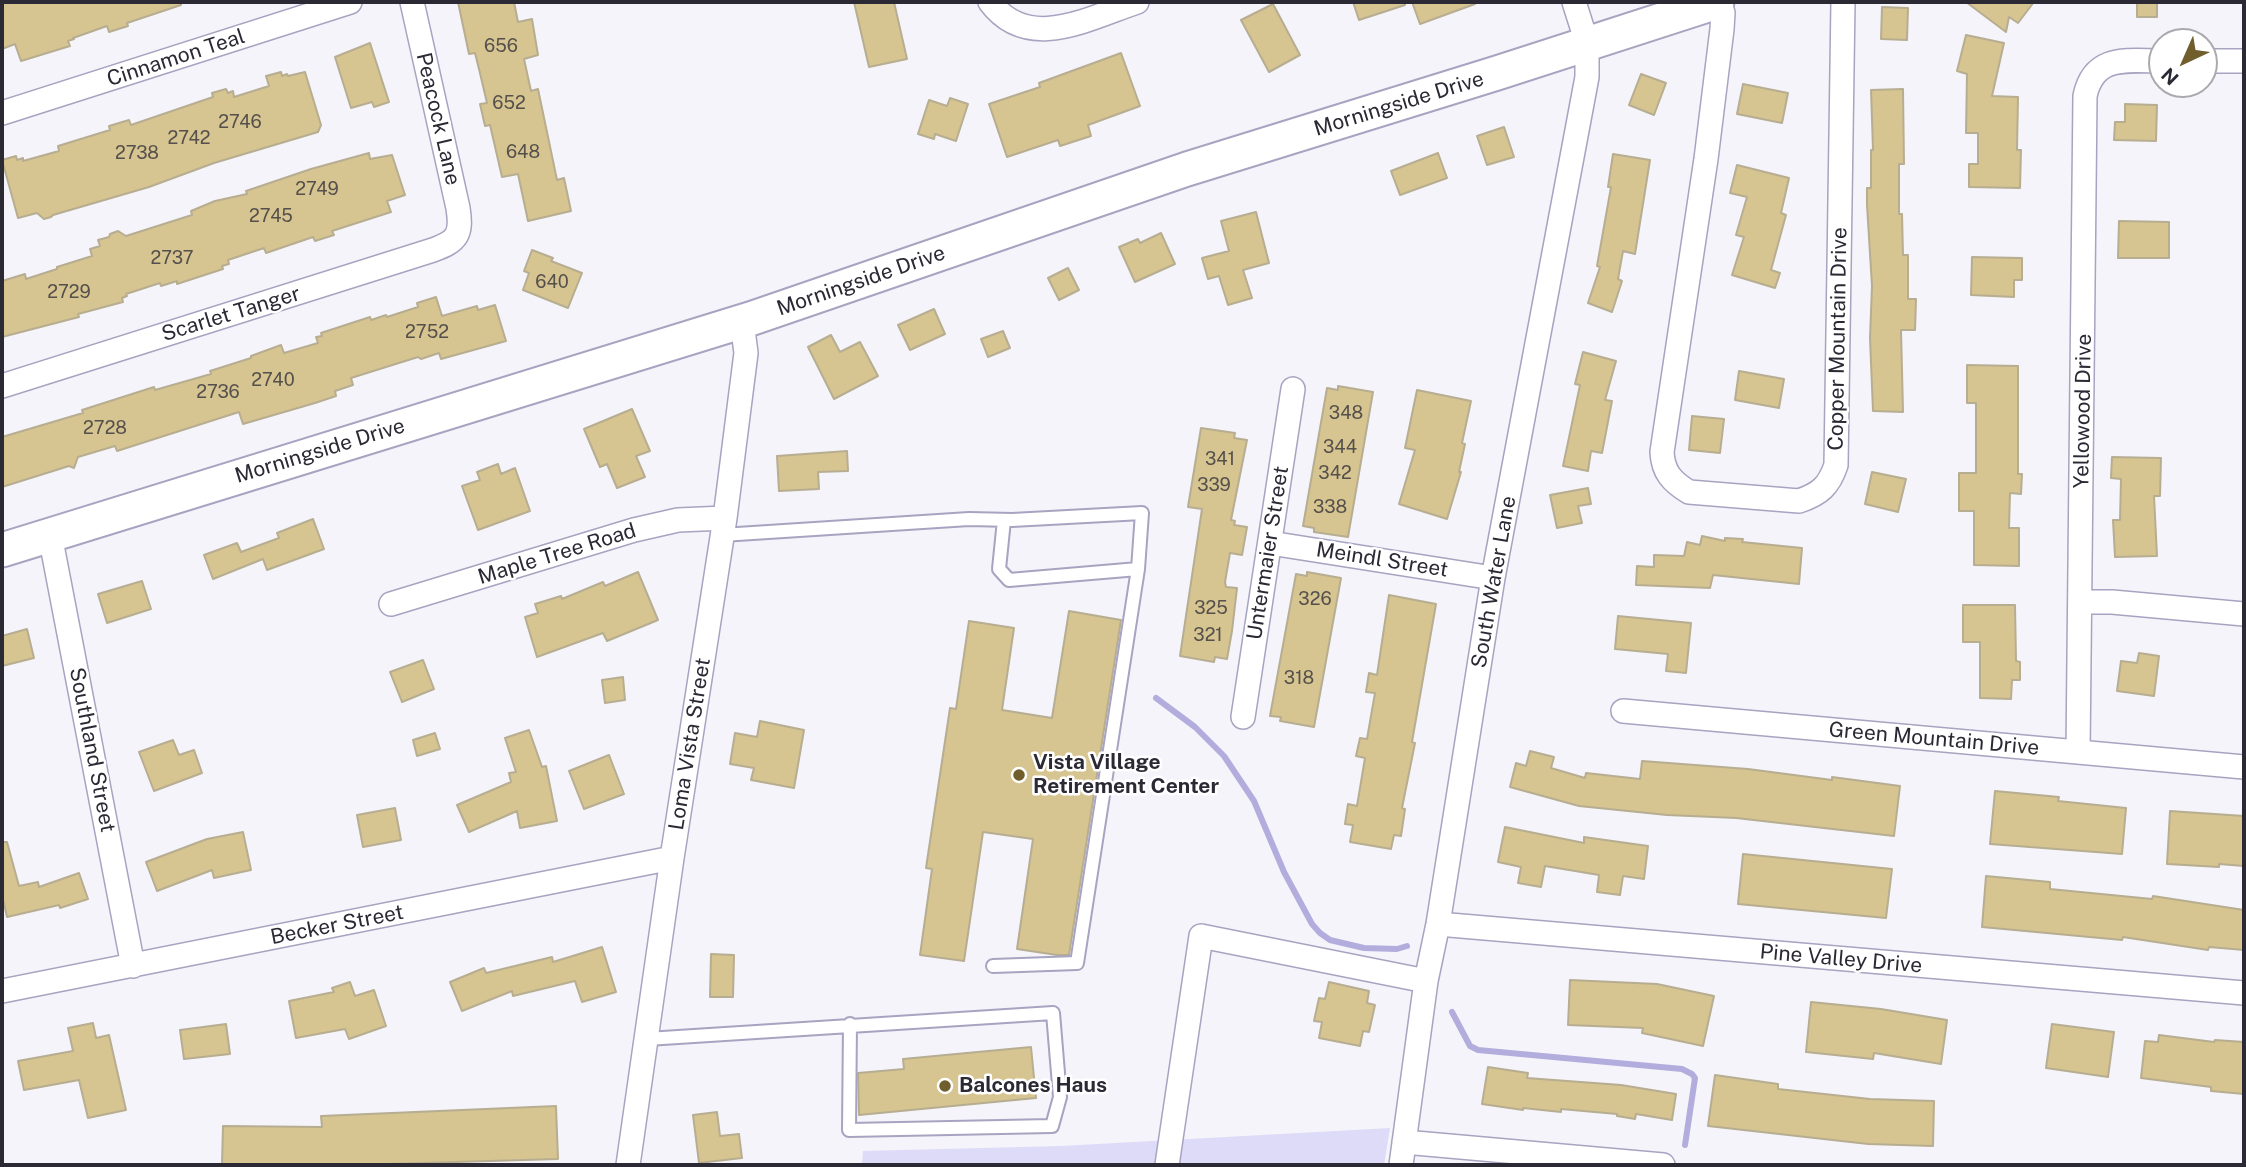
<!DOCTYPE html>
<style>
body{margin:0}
#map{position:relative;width:2246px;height:1167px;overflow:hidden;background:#f5f4fa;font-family:"Public Sans",sans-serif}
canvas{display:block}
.frame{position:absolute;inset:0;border:4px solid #2a2934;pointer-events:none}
.north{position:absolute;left:2148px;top:28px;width:70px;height:70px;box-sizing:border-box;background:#fff;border:2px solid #aaa9ae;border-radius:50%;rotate:224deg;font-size:19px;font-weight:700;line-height:28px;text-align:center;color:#2a2934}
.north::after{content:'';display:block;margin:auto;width:24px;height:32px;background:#705f2d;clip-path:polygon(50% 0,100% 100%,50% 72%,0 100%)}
</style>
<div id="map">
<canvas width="2246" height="1167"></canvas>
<div class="frame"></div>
<div class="north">N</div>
</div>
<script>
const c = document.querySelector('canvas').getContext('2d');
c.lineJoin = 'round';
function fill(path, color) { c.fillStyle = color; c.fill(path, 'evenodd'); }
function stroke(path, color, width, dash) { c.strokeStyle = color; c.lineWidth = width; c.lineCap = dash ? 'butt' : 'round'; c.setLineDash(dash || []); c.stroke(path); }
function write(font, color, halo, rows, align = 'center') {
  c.font = font + ' "Public Sans",sans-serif'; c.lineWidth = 5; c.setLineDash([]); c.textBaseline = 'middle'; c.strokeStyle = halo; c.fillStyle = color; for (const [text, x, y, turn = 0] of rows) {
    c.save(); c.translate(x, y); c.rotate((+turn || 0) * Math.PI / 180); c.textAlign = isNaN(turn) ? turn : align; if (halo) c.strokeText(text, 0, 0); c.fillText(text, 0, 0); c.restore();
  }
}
const green = new Path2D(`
 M1390 1128 1384 1165H862L863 1151 1061 1146Z`);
const stream = new Path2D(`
 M1156 698 1195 727 1224 756 1254 801 1284 872 1312 924 1320 933 1330 940 1364 948 1397 949 1407 946
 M1452 1012 1470 1046 1478 1050 1682 1069 1692 1074 1695 1078 1685 1145`);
const building = new Path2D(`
 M2 2H181V5L127 23 128 26 109 32 107 26 73 38 74 39 68 41 70 46 21 61 15 44 2 49Z
 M458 2H514L518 22 532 19 538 55 524 59 531 91 538 89 557 180 564 178 571 211 528 221 518 174 502 177 490 125 485 126 480 104 487 103 479 69 475 53 469 54Z
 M854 2H894L907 59 869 67Z
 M1353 2H1405V5L1359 20Z
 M1412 2H1474L1475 4 1420 24Z
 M1966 2H2034L2018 23 2009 17 2006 32Z
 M2137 2H2157V17H2137Z
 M1273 4 1300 55 1269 72 1241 20Z
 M1882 7 1908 8 1907 40 1881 39Z
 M1966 35 2004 43 1992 96 2018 97 2017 150H2021L2020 188 1969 187V164H1978V133H1966L1967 74 1957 71Z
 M370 43 389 102 374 107 372 102 351 108 335 57Z
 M1121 53 1140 106 1088 125 1091 136 1060 146 1058 140 1007 157 989 104 1040 87 1039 83Z
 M281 72 282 76 287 74 288 76 305 72 321 125 318 132 214 163 149 187 53 215 51 217 44 219 37 213 18 218 2 160 16 156 17 160 23 158V161L59 151 58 146 110 130 109 126 129 120 131 125 213 97 212 93 226 89 228 93 233 91 234 97 269 86 266 76Z
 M1641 74 1666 83 1654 115 1629 105Z
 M1743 84 1788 93 1782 123 1737 114Z
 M1903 89 1904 164H1899V214H1902L1903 255H1908V299H1916L1915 330H1901L1903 412 1873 411 1870 338 1872 286 1867 205V188H1871V150H1873L1871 90Z
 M950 98 968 104 956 141 935 134 934 139 918 134 929 100 947 106Z
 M2125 104 2157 105 2156 141 2114 140 2115 122H2125Z
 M1504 127 1514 157 1487 165 1477 136Z
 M369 153 370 159 392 155 405 195 387 201 391 212 332 231 334 235 315 241 313 237 266 253 264 248 228 260 229 264 222 266 223 269 177 284V281L161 286 160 283 126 294 127 296 122 298 123 302 78 314 79 317 2 337V281L25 274 26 279 57 269V267L92 256 90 249 100 246 98 240 109 237 110 234 118 231 126 236 192 215 191 211 215 201 247 194 246 191 311 169Z
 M1438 153 1447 178 1400 195 1391 171Z
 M1613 154 1650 160 1635 254 1623 251 1618 279 1622 281 1612 312 1588 303 1600 267 1597 266 1611 187H1608Z
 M1737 165 1789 178 1781 213 1786 215 1771 270 1780 273 1775 288 1732 275 1744 237 1736 235 1747 197 1730 193Z
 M1256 212 1269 263 1243 270 1252 298 1228 305 1219 276 1208 279 1202 258 1229 251 1221 221Z
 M2119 221 2169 222V258H2118Z
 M1161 233 1175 264 1135 282 1119 247 1138 239 1140 243Z
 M532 250 553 258 551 261 582 273 568 308 523 290 529 273 524 271Z
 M1972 257 2022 258V280H2014V297L1971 295Z
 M1068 268 1079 290 1059 300 1048 278Z
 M436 297 442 316 477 306 478 310 495 305 506 341 441 359 439 353 421 359 418 357 351 378 353 385 335 391 336 396 315 403 243 424 239 412 117 451 115 446 78 457 74 468 69 466 2 487V437L83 413 82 410 154 387 155 390 211 374 210 371 251 358V356L281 345 284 353 318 343 316 337 322 336 321 333 370 317 371 320 386 315 387 317 418 307 417 303Z
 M934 309 945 334 910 350 898 325Z
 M1003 331 1010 348 988 357 981 339Z
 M831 335 840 352 860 342 878 376 834 399 808 347Z
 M1583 352 1616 361 1605 400 1612 401 1602 453 1591 451 1588 471 1563 466 1580 385 1575 384Z
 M1967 365 2018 366V474H2022L2021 494 2010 493 2009 528H2019V566L1974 565V511H1959V473H1976V403H1967Z
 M1739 371 1784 379 1779 408 1735 400Z
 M1338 386 1373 392 1348 537 1314 532V528L1303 526 1327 388 1338 390Z
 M1417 390 1471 401 1462 443 1465 444 1459 472H1461L1447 519 1399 504 1415 450 1405 448Z
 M632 409 650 451 636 456 645 477 617 488 607 464 600 467 584 429Z
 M1692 416 1724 419 1720 453 1689 450Z
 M1201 428 1235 433 1234 438 1247 440 1231 520 1235 521 1234 525 1247 527 1242 555 1230 553 1225 582 1226 587 1237 588 1232 631 1227 659 1215 657 1214 662 1180 656 1202 509 1188 507Z
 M847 451 848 471 818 472 819 489 779 491 777 456Z
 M2112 457 2161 458 2160 496H2154L2157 556 2115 557 2113 520H2120L2121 479 2111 478Z
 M498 464 501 474 515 468 530 511 478 530 462 486 480 480 477 472Z
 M1872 472 1906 479 1898 512 1865 504Z
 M1588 488 1591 504 1578 506 1582 523 1557 528 1550 495Z
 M313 519 324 549 267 570 263 559 213 579 204 555 237 543 241 552 279 538 277 533Z
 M1702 536 1725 541V538L1743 539 1742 542 1802 548 1799 584 1713 575 1710 588 1636 585 1637 566 1654 567V555L1684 556 1687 542 1700 545Z
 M638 572 658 620 607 641 603 633 537 657 525 617 538 613 535 604 561 596 562 599 603 582 605 586Z
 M1307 572 1341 578 1314 727 1280 721 1281 717 1270 716 1296 574 1307 576Z
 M142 581 151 609 107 623 98 594Z
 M1389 595 1436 604 1412 742 1415 743 1402 808 1405 809 1401 836 1394 835 1391 849 1350 842 1353 825 1345 824 1348 804 1357 806 1365 758 1356 756 1360 738 1367 739 1375 693 1366 692 1369 673 1377 675Z
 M1963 605H2015L2016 661 2020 662V680H2012L2011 699 1980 698V642H1963Z
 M1069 611 1121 620 1069 955H1057L1017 949 1033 839 983 832 964 961 920 955 932 869 926 868 950 708 956 709 969 621 1014 628 1002 710 1052 718Z
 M1618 616 1691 623 1686 673 1666 671 1668 654 1615 649Z
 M27 629 34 658 2 666V636Z
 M2139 653 2159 656 2154 696 2117 691 2121 661 2137 663Z
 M423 660 434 689 402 702 390 672Z
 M623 677 625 700 605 703 602 680Z
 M760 721 804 730 794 788 751 780 754 768 730 764 735 733 757 737Z
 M529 730 542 767 546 766 557 821 520 828 517 811 469 832 457 805 511 782 509 773 516 772 505 738Z
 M435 733 440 749 417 756 413 740Z
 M173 740 179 755 194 750 202 773 154 791 139 752Z
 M1530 751 1554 757 1551 768 1585 778 1586 773 1640 779 1642 761 1748 769 1832 780V777L1900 786 1894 836 1736 818 1667 815 1579 806 1510 787 1516 763 1526 766Z
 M609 755 624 794 584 809 569 771Z
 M1995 791 2059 797 2058 801 2126 808 2122 854 1990 844Z
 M395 808 401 840 363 847 357 815Z
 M2170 811 2244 816V866L2219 864V867L2167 864Z
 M1505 827 1584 843V837L1648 846 1644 879 1623 876 1620 895 1597 892 1599 875 1545 866 1541 887 1518 883 1521 867 1498 862Z
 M243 832 251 870 214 878 212 870 157 891 146 862 207 839Z
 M2 842H7L19 886 38 882 39 887 79 873 88 899 60 908 59 905 7 917 2 895Z
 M1743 854 1892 869 1886 918 1738 904Z
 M1986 876 2050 882V889L2152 899 2153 896 2244 910V950L2209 947 2208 950 2123 937 2122 940 1982 927Z
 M602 947 616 992 582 1002 575 981 513 996 512 991 462 1011 450 982 484 968 486 973 552 957 553 962Z
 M711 954 734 955 733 997H710Z
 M1570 980 1657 984 1714 996 1703 1046 1642 1033 1643 1028 1568 1025Z
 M350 982 355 996 374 990 386 1026 349 1039 345 1029 296 1038 289 1001 334 992 332 988Z
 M1329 982 1369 991 1367 1003 1375 1005 1369 1032 1363 1031 1360 1046 1319 1038 1322 1022 1314 1021 1319 998 1325 999Z
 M1811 1002 1881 1009 1947 1020 1941 1064 1874 1053 1873 1059 1806 1052Z
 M93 1023 96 1038 109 1035 126 1110 88 1118 79 1080 24 1090 18 1061 73 1051 68 1028Z
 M226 1024 230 1054 184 1059 180 1030Z
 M2052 1024 2114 1032 2108 1077 2046 1068Z
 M2159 1035 2214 1042 2215 1040 2244 1042V1094L2211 1091V1087L2141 1078 2145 1041 2158 1042Z
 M1031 1047 1036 1098 859 1115 858 1073 904 1069 903 1059Z
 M1488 1067 1528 1073 1527 1078 1621 1085 1676 1094 1672 1120 1636 1114 1635 1119 1617 1116V1114L1561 1109V1112L1523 1108V1110L1482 1104Z
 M1715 1075 1778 1084V1089L1870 1099 1934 1101 1933 1146 1868 1144 1708 1126Z
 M556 1106 558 1159 355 1165 222 1164 223 1126 322 1127 321 1116Z
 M717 1112 720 1136 739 1134 742 1158 699 1163 693 1115Z`);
const lane = new Path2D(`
 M1004 520 999 569 1009 580 1138 569
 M722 535 969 519 1012 520 1142 513 1138 569 1077 963 993 966
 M647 1039 1053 1013 1060 1097 1052 1126 849 1130 850 1024`);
const street = new Path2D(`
 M990 2C1028 53 1089 18 1137 2
 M1720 2 1723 13 1722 29 1706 159 1662 452C1663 472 1672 482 1689 492L1799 501C1820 494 1829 486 1836 465L1843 2
 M2204 61H2244
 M2 113 350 2
 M2 386 433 250C458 241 462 234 458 208L412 2
 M50 535 133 966
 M1270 543 1493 578
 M2081 602H2112L2244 614
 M391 604 634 530 678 520 725 518
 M1623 711 2244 767
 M1243 717 1293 389
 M2078 752 2085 96C2094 54 2127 61 2162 61
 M1438 924 2244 993
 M2 991 672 858
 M1404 1142 1663 1165
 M628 1165 672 858 725 518 746 353 742 322
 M1167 1165 1201 936 1426 981
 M1401 1165 1426 981 1438 924 1493 578 1587 77V43L1574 2`);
const secondary = new Path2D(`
 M2 550 750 319 1187 169 1497 73 1717 2`);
const markers = [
 [1019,775,7,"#705f2d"],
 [945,1086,7,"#705f2d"]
];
const numberNames = [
 ["656",501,46],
 ["652",509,103],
 ["2746",240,122],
 ["2742",189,138],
 ["648",523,152],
 ["2738",137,153],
 ["2749",317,189],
 ["2745",271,216],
 ["2737",172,258],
 ["640",552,282],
 ["2729",69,292],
 ["2752",427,332],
 ["2740",273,380],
 ["2736",218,392],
 ["348",1346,413],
 ["2728",105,428],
 ["344",1340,447],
 ["341",1220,459],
 ["342",1335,473],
 ["339",1214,485],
 ["338",1330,507],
 ["326",1315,599],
 ["325",1211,608],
 ["321",1208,635],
 ["318",1299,678]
];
const streetNames = [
 ["Cinnamon Teal",176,58,-18],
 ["Morningside Drive",1399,104,-17],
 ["Peacock Lane",438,119,77],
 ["Morningside Drive",861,281,-19],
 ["Scarlet Tanger",231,314,-17],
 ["Copper Mountain Drive",1838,339,-89],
 ["Yellowood Drive",2083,411,-89],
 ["Morningside Drive",320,451,-17],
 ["Untermaier Street",1268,553,-81],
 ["Maple Tree Road",557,554,-17],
 ["Meindl Street",1382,560,9],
 ["South Water Lane",1494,582,-80],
 ["Green Mountain Drive",1934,739,5],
 ["Loma Vista Street",690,744,-81],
 ["Southland Street",92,750,79],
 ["Becker Street",337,925,-11],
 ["Pine Valley Drive",1841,959,5]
];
const poiNames = [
 ["Vista Village",1033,763],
 ["Retirement Center",1033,787],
 ["Balcones Haus",959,1086]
];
fill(green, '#dedbf9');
stroke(stream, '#b2addd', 6);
fill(building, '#d6c491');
stroke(building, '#b7ad91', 2);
stroke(lane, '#a6a4c0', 16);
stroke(street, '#a6a4c0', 26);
stroke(secondary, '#a6a4c0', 37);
stroke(lane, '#fff', 12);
stroke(street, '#fff', 23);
stroke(secondary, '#fff', 33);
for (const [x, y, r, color] of markers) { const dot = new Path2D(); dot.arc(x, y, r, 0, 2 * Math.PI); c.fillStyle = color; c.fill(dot); stroke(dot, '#fff', 2.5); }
write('18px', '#55504b', null, numberNames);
write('21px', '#2a2934', '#fff', streetNames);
write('bold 21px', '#2a2934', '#fff', poiNames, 'left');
</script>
